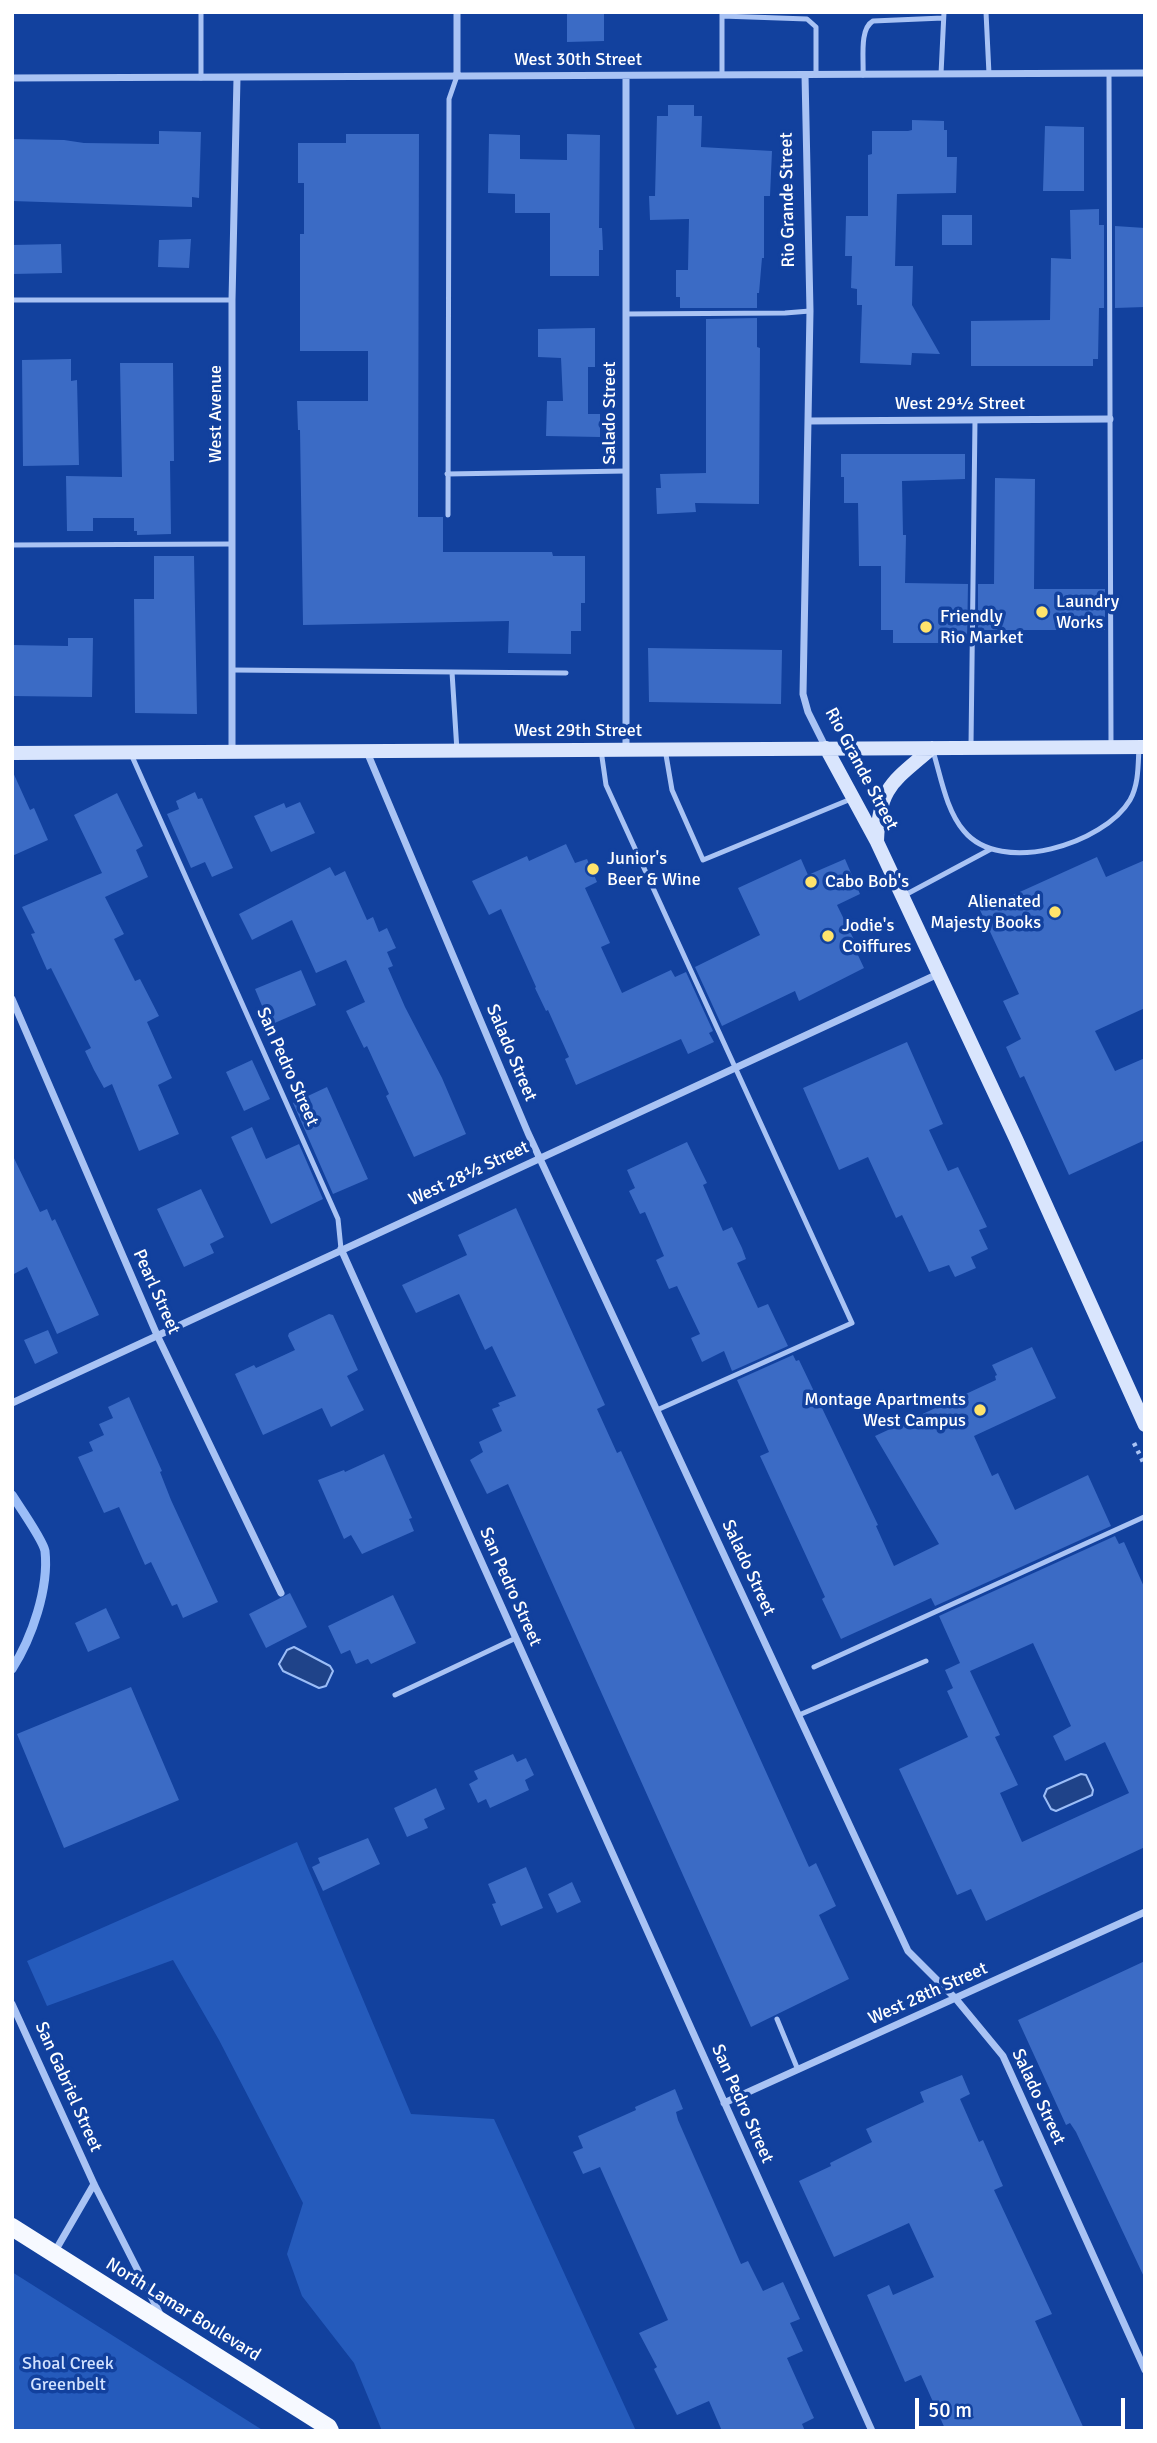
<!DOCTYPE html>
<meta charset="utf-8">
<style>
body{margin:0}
#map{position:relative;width:1157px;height:2443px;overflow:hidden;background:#12419e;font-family:Signika,sans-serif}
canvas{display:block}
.frame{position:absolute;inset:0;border:14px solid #fff;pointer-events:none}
.scale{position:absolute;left:915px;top:2398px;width:210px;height:32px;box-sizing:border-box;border:4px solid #fff;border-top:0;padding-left:9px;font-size:21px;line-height:24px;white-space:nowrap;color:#fff;-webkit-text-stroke:5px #12419e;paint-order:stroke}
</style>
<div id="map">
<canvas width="1157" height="2443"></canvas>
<div class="frame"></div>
<div class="scale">50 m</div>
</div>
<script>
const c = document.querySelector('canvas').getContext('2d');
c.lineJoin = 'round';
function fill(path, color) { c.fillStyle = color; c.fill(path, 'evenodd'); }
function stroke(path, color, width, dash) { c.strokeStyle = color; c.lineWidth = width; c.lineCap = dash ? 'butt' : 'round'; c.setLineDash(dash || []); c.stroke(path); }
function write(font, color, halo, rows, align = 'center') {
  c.font = font + ' Signika,sans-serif'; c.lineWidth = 7; c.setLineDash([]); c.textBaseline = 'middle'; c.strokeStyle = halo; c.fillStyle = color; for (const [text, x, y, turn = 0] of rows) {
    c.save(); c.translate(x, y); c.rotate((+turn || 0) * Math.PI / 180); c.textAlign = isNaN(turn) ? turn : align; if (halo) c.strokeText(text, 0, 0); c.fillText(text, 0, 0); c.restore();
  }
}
const green = new Path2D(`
 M297 1842 411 2114 494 2119 636 2431H382L354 2363 302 2296 287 2254 303 2203 219 2040 173 1960 47 2006 27 1961Z
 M12 2272 264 2431H12Z`);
const water = new Path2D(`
 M294 1647 330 1666 333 1671 326 1686 319 1688 283 1671 279 1664 287 1650Z
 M1081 1774 1086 1775 1093 1790 1092 1795 1056 1811 1051 1809 1044 1796 1047 1789Z`);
const stream = new Path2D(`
 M12 1495C19 1506 43 1540 45 1551 49 1588 32 1638 12 1669`);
const building = new Path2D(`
 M567 12H604V41L567 42Z
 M668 105H694V116H702L701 147 772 151 770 196H764V258H762L759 293H757V308H680V297H676V270H688L689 219 650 220 649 196H655L657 116H668Z
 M912 120 944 121V130H947V157H957L956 193 897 194 895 266H913L912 305 940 354 912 353 911 365 860 363 862 305H857V289L851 288 852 256H845L846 216H868V155L872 154V131H908L912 130Z
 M1045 126 1084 127V191H1043Z
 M159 131 201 132 199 198 192 197V207L12 201V139L64 140 84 143 159 144Z
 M346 134H419L418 517H443V552H552L553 556H585V603H581V631H571V654L508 653 509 621 303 625 300 430H298L297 401H368V351H300V234H304V183H298V143H346Z
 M489 134 520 135V159L567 160V134L600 135 599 228H602L603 250H599V276H550V213H515V194L488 193Z
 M1099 209V225H1104V308H1099L1098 359H1093V366H971V321L1050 320 1051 258 1071 259 1070 210Z
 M942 215H972V245H942Z
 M1115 226 1145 228V307L1115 308Z
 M191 239 189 268 158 267 159 240Z
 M61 244 62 273 12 274V245Z
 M757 318V347L760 348 759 504 695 503 696 512 657 514 656 488H661L660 474 706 473V319Z
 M595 328V367H588V414H600V437L546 436 547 401H563L561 358 538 357V329Z
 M71 359V381L77 380 79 465 23 466 22 360Z
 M120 363H173L174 461H170L171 534 137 535V531H134V518H93V531H67L66 476 122 477Z
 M841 454H965V479L902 481 903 535H906L905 583 968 584 967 643H893V630H881V566H859L858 503H844V477H841Z
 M995 478 1035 479 1034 589H1105V630H978V584H994Z
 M154 556H194L197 714 135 713 134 599H154Z
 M68 638H93L92 697 12 696V645L68 646Z
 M648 648 782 650 781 704 649 702Z
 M12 770 30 810 34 808 48 840 12 856Z
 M195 792 198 799 202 798 233 868 212 877 205 862 191 868 167 814 179 809 176 801Z
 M117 793 143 846 136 850 148 877 105 897 124 934 114 939 135 981 140 979 159 1016 147 1022 172 1078 158 1085 179 1134 139 1151 112 1084 104 1088 94 1070 85 1051 91 1048 51 968 47 970 31 934 35 933 22 907 102 873 74 815Z
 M300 802 315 833 271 852 254 816 284 803 286 808Z
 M566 844 575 863 587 859 597 882 585 888 610 943 601 947 622 993 671 970 675 977 686 972 713 1031 709 1033 714 1042 688 1054 681 1039 576 1085 565 1059 569 1057 548 1010 546 1011 535 988 536 987 501 909 489 915 472 881 527 856 529 861Z
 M1097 857 1106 877 1145 860V1008L1095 1031 1115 1071 1145 1058V1140L1069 1175 1024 1076 1020 1078 1006 1047 1021 1039 1003 1001 1019 994 980 910Z
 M801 859 808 875 845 859 860 894 837 905 859 950 856 951 864 968 799 1001 795 991 722 1026 695 967 760 935 738 888Z
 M330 867 335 876 345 871 367 920 373 917 379 932 387 928 396 948 387 952 393 966 388 968 405 1007 442 1078 466 1134 414 1157 386 1096 389 1094 367 1046 364 1048 346 1011 365 1002 346 960 316 973 292 920 252 940 239 914Z
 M301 970 316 1005 270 1025 255 989Z
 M907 1042 943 1124 929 1130 948 1171 958 1167 987 1227 979 1230 988 1249 971 1257 976 1268 955 1277 949 1265 929 1272 902 1215 896 1218 868 1157 839 1170 803 1088Z
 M252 1060 270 1099 244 1111 226 1072Z
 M327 1087 368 1179 333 1194 293 1103Z
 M252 1127 266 1159 299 1144 323 1199 271 1224 231 1137Z
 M687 1142 707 1183 703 1185 723 1231 732 1227 742 1248 746 1259 737 1263 758 1308 768 1304 788 1346 732 1371 724 1351 702 1362 691 1338 700 1334 677 1286 669 1289 656 1260 664 1256 645 1212 640 1214 629 1191 635 1188 627 1170Z
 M12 1154 40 1212 47 1209 52 1221 55 1219 99 1315 57 1334 27 1267 12 1275Z
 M201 1189 224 1237 210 1244 214 1253 184 1267 157 1209Z
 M516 1208 605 1405 597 1409 617 1453 621 1451 809 1867 816 1863 836 1906 819 1915 849 1979 751 2027 508 1484 487 1494 470 1460 483 1452 479 1442 502 1431 492 1409 500 1406 498 1403 516 1396 492 1346 485 1350 459 1294 416 1313 402 1285 467 1255 458 1235Z
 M329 1314 333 1315 358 1370 347 1376 364 1410 331 1427 322 1408 263 1435 235 1374 254 1365 256 1368 295 1350 288 1336 289 1333Z
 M48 1330 58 1353 35 1364 24 1340Z
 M1032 1347 1056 1398 974 1436 992 1476 998 1473 1015 1510 1088 1475 1111 1526 935 1606 931 1598 841 1639 822 1599 825 1597 760 1456 769 1452 737 1380 793 1355 796 1361 799 1360 878 1525 876 1526 894 1566 939 1544 875 1436 996 1380 995 1376 997 1375 992 1365Z
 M129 1397 162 1471 160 1472 171 1500 218 1602 183 1618 177 1604 172 1606 151 1562 145 1565 119 1507 104 1513 78 1457 93 1451 89 1442 104 1435 99 1424 113 1418 108 1407Z
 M384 1454 412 1518 409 1519 414 1531 362 1554 351 1535 344 1539 318 1480 344 1470 345 1472Z
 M1115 1536 1119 1544 1124 1542 1145 1589V1847L986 1921 971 1889 957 1895 899 1769 968 1737 947 1691 953 1688 945 1670 960 1663 939 1616ZM1033 1643 1071 1726 1053 1736 1065 1761 1105 1742 1129 1793 1022 1842 1000 1793 1018 1785 995 1737 1000 1735 970 1671Z
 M290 1593 307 1627 266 1648 249 1614Z
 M393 1595 416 1643 371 1664 368 1659 356 1664 350 1650 341 1654 328 1626Z
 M106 1608 120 1638 88 1652 75 1623Z
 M131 1687 179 1800 64 1848 17 1734Z
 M513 1754 517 1762 526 1758 534 1775 525 1780 529 1790 490 1808 486 1799 478 1803 469 1784 478 1779 474 1771Z
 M436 1788 445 1809 424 1819 428 1828 407 1837 394 1808Z
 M368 1838 380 1864 323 1891 312 1867 320 1863 318 1858Z
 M526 1867 543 1908 501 1926 492 1904 496 1903 488 1884Z
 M572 1882 581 1902 557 1913 548 1894Z
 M1145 1961V2279L1076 2132 1070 2123 1066 2125 1018 2020Z
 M962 2075 970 2094 960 2099 979 2142 983 2140 1003 2186 994 2190 1052 2314 1035 2321 1085 2431H946L921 2375 905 2382 867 2295 889 2285 893 2295 934 2277 909 2223 834 2257 799 2181 831 2166 830 2163 872 2142 866 2129 924 2102 920 2092Z
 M675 2089 683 2109 676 2112 678 2120 741 2264 748 2261 763 2291 783 2282 800 2319 790 2323 803 2351 787 2358 814 2418 802 2424 805 2431H722L709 2401 677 2415 654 2369 657 2367 639 2333 668 2320 600 2167 583 2174 573 2152 583 2148 578 2136 636 2110 635 2107Z`);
const path = new Path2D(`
 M1134 1443 1145 1466`);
const lane = new Path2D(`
 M986 12 989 74
 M722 16 807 19 816 27V75
 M1109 73 1111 744
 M941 74 944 12
 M722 75V12
 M863 75C864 59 859 29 873 21L943 18
 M201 78V12
 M12 300H232
 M626 314 785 313 810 311
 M447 474 626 471
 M448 515 449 99 457 76
 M12 545 232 544
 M233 670 566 673
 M452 672 457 751
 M971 745 975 420
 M665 749 672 790 703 860 851 799
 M601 750 606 785 852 1323 657 1410
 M933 751C941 777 946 810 964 831 1001 876 1104 844 1130 800 1139 784 1138 764 1139 747
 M131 754 338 1219 341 1249
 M905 895 991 849
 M814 1667 1144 1517
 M395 1695 516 1638
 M799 1715 926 1661
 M777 2019 798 2070`);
const street = new Path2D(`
 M457 12V76
 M805 75 810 311 803 694 808 712 826 748
 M626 76V750
 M12 78 1145 73
 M809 421 1110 419
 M232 751V300L237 78
 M367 752 528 1133 908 1951 956 1999 1003 2056 1145 2370
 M12 999 157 1335 281 1593
 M341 1249 872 2431
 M12 1403 938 974
 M12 2004 94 2184 161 2316
 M724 2103 1145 1912
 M54 2253 94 2184`);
const secondary = new Path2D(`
 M826 748 877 842 1016 1139 1145 1425
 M12 753 1145 747
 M877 841C879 786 893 782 932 748`);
const primary = new Path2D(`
 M12 2227 328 2427 330 2431`);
const markers = [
 [1042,612,7,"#ffe36c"],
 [926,627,7,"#ffe36c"],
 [593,869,7,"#ffe36c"],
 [811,882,7,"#ffe36c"],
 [1055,912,7,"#ffe36c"],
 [828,936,7,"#ffe36c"],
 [980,1410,7,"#ffe36c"]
];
const streetNames = [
 ["West 30th Street",578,60],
 ["Rio Grande Street",788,200,-91],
 ["West 29½ Street",960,404],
 ["Salado Street",610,413,-90],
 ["West Avenue",216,414,-90],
 ["West 29th Street",578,731],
 ["Rio Grande Street",861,769,62],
 ["Salado Street",511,1053,67],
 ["San Pedro Street",287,1067,66],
 ["West 28½ Street",469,1174,-25],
 ["Pearl Street",156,1292,66],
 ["Salado Street",748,1568,65],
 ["San Pedro Street",510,1587,66],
 ["West 28th Street",928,1994,-24],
 ["San Gabriel Street",68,2087,66],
 ["Salado Street",1038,2097,65],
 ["San Pedro Street",742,2104,66],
 ["North Lamar Boulevard",183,2310,32]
];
const poiNames = [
 ["Laundry",1056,602],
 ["Works",1056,623],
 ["Friendly",940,617],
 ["Rio Market",940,638],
 ["Junior's",607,859],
 ["Beer & Wine",607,880],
 ["Cabo Bob's",825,882],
 ["Alienated",1041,902,"right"],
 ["Majesty Books",1041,923,"right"],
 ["Jodie's",842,926],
 ["Coiffures",842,947],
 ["Montage Apartments",966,1400,"right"],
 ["West Campus",966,1421,"right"]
];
const parkNames = [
 ["Shoal Creek",68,2364],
 ["Greenbelt",68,2385]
];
fill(green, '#255bbc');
fill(water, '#1f4389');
stroke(water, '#9bbdf7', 2);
stroke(stream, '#9bbdf7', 9);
fill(building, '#3b6bc5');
stroke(path, '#a9c3f4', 4.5, [3.5, 5]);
stroke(lane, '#a9c3f4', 5);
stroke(street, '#a9c3f4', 7);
stroke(secondary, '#d9e5fd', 14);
stroke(primary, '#f6f9ff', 18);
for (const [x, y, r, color] of markers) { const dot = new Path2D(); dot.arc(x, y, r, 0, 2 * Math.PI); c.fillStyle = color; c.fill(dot); stroke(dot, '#12419e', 2.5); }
write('18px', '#fff', '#12419e', streetNames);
write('18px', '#fff', '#12419e', poiNames, 'left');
write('18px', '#d1e1fe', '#12419e', parkNames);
</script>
